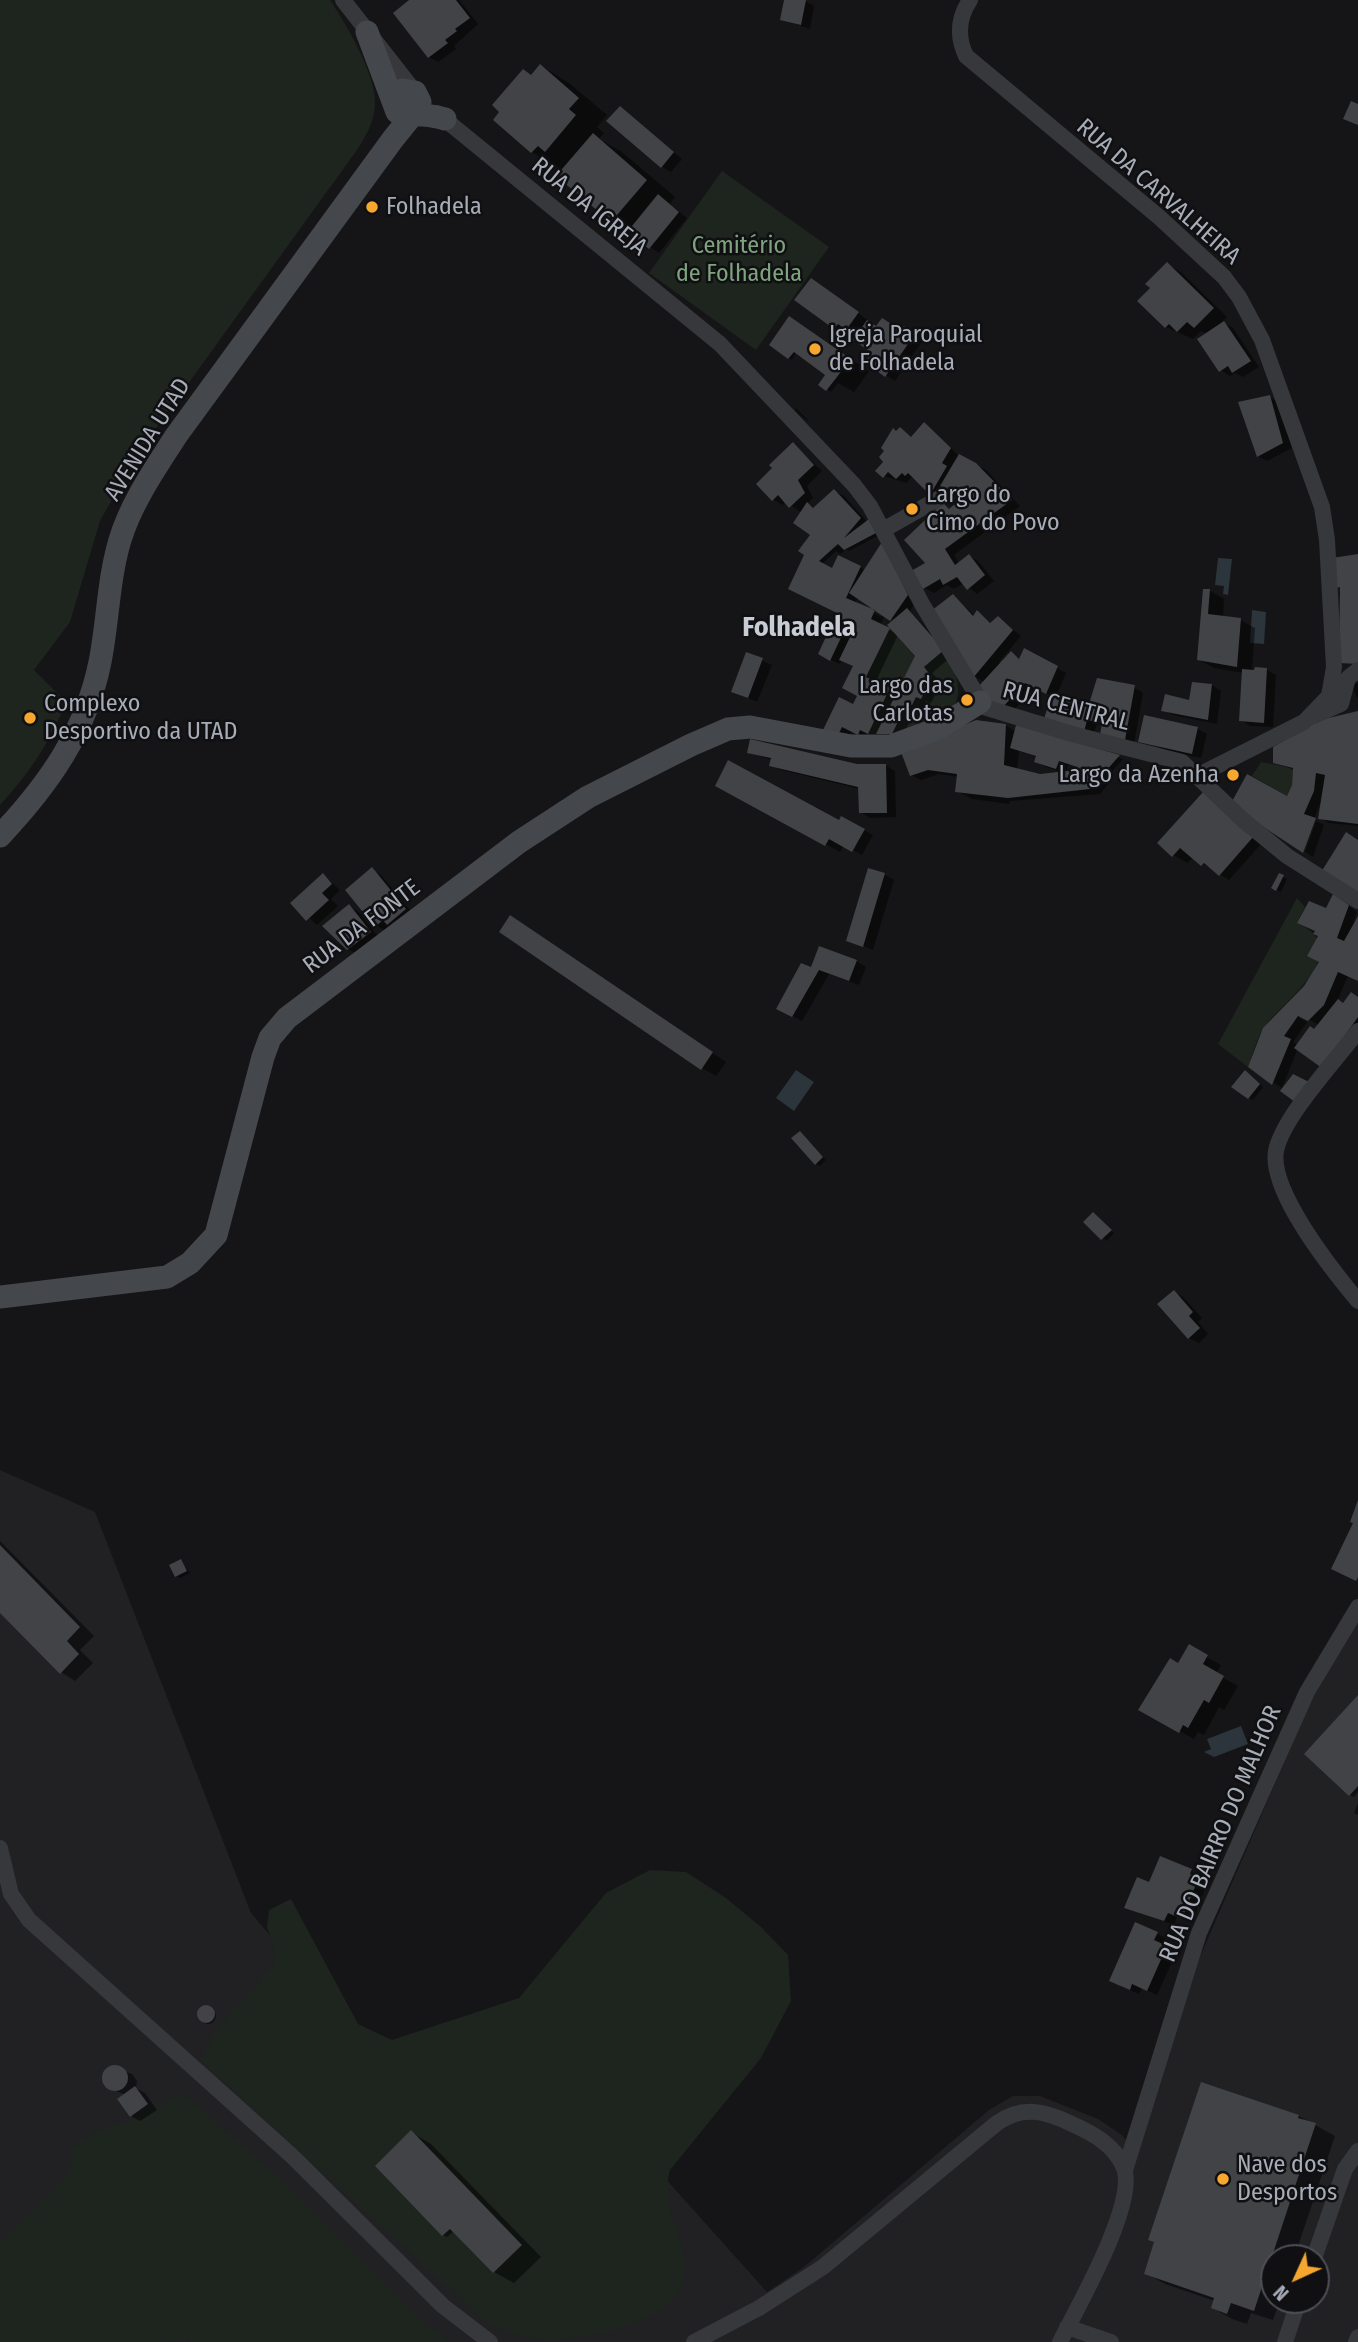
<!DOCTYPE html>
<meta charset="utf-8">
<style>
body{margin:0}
#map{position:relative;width:1358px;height:2342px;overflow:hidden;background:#151517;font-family:"Fira Sans Condensed",sans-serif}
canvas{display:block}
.north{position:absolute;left:1260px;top:2244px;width:70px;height:70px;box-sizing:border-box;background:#101012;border:2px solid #4c4f54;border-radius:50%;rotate:225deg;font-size:19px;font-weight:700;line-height:28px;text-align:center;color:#a7adb8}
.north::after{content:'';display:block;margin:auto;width:24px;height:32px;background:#f5a730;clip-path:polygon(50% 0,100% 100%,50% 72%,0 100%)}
</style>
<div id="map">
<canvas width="1358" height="2342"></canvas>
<div class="north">N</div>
</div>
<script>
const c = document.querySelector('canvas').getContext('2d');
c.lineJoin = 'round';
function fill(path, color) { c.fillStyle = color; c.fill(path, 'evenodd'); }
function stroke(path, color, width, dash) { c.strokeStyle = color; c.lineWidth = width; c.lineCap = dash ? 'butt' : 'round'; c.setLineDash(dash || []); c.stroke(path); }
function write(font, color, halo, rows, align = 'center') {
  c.font = font + ' "Fira Sans Condensed",sans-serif'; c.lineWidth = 5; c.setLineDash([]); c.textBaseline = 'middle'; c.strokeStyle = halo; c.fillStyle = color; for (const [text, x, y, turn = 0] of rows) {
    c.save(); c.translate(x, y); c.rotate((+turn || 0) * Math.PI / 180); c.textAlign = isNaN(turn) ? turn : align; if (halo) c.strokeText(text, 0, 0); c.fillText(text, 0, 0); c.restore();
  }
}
const built = new Path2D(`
 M0 1470 95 1512 251 1913 341 2019 655 2167 767 2292 804 2267 989 2110 1013 2096H1040L1098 2119 1122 2135 1137 2154 1200 1957 1309 1705 1358 1619V2342H0ZM1274 2258H1316V2300H1274Z`);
const green = new Path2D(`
 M0 0H330C346 24 377 76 375 105 374 122 366 136 357 150L138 453 100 521 70 622 34 670 66 702C50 742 29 774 0 805Z
 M722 171 829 247 756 350 649 273Z
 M890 628 924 667 944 650C954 670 967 692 950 712L892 734H868L890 689 866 677Z
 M1261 762 1293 768 1292 785 1287 796 1252 776Z
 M1297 898 1305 907 1297 923C1356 950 1288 997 1265 1026 1257 1037 1253 1054 1248 1067L1218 1044Z
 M650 1870 686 1872 726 1898 761 1927 788 1955 791 2001 761 2058 670 2170C659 2209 688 2236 684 2274 679 2325 578 2342 539 2339 519 2337 501 2330 484 2320L201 2061 217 2029 272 1968 275 1952 267 1927 269 1910 291 1899 358 2024 392 2040 519 1998 606 1893Z
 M182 2093 277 2176 428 2326 449 2342H190L189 2338 166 2342H0V2243L65 2179 72 2160V2150C93 2128 106 2130 132 2120 149 2113 165 2102 182 2093Z`);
const water = new Path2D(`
 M1218 558 1232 559 1228 595 1223 594 1224 586 1215 585Z
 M1252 610 1266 612 1264 644 1250 643Z
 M796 1070 814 1082 794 1111 776 1098Z
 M1241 1726 1248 1744 1214 1757 1204 1752 1211 1749 1207 1739Z`);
const shadow = new Path2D(`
 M409 0H459L478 24 454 46 456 49 438 62 429 57 395 13Z
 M786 0 805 1 814 6 810 29 782 19Z
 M541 66 569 83 607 115 597 127 604 133 599 139 622 152 675 197 670 204 687 218 659 253 612 221 564 170 532 152V76Z
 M620 108 682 159 671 172 662 167Z
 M374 204 380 207 375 213 369 209Z
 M1167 264 1182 273 1227 317 1222 322 1233 328 1259 367 1243 377 1235 373 1230 376 1221 370 1207 334 1201 331 1193 339 1166 327 1152 288Z
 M820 285 877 327 914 333 923 340 895 381 886 375 874 352 859 335 847 329 844 333 835 327Z
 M790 318 869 371 854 392 838 383 831 392 820 384 827 375 796 352 792 360 789 358Z
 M1270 397 1280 403 1292 448 1267 461 1258 456Z
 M796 408 808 420 807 421 795 410Z
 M925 424 959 456 986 470 1020 506 954 555 959 564 969 556 978 561 994 581 977 594 964 583 954 589 947 585 934 593 924 588 943 505 951 510 963 499 946 489 931 494 916 479 911 478 906 483 884 476 886 461 897 433 900 430 912 438Z
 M793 445 822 471 807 486 813 498 807 504 815 508 834 491 844 496 879 535 849 551 846 549 841 554 836 551 821 565 833 570 860 567 866 571 883 545 916 601 910 611 952 656 932 673 941 683 931 703 926 701 922 709 917 707 901 739 887 738 880 734 878 738 870 734 868 738 852 731 847 741 826 729 854 707 859 696 855 666 842 660 840 664 829 659 839 613 807 554 812 535 802 513 786 502 782 505 773 499ZM858 597 884 614 882 617 855 603ZM885 615 894 621 897 634 880 625ZM898 635 917 656 898 695 875 683Z
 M1210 591 1224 599 1223 617 1240 620 1255 628 1252 670H1267L1276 675 1273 727 1250 726 1241 720 1244 673 1214 668 1199 660Z
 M953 596 975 616 977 613 992 624 998 618 1021 636 999 662 1002 664 1011 654 1021 659 1025 650 1066 673 1055 699 1089 709 1134 687 1143 693 1134 744 1111 739 1103 725 1097 724 1093 736 1046 718 1052 696 1035 687 1012 712 1006 708 984 682 974 676Z
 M747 654 772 665 757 702 733 691Z
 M1358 683V699L1351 685Z
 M1212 685 1221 691 1217 724 1173 715 1163 710 1191 702Z
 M1358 713V826L1329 823 1320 818 1321 801 1302 850 1288 798 1294 785V770L1274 762Z
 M1146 717 1198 729 1207 734 1201 758 1164 750 1146 739 1144 742 1147 744 1140 741Z
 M1005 725 1016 732 1017 727 1123 759 1106 778 1111 781 1100 794 1010 801 1009 804 972 799 957 791 959 777 939 774 921 780 911 775ZM1019 751 1037 757 1036 761 1046 767 1066 773 1068 765 1079 768 1077 772 1040 776 1017 770Z
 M749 752 857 766 885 765 895 771 896 817 870 818 860 812V789L781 770 771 765 772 760Z
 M717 785 840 822 842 818 873 835 862 855 844 845 840 852Z
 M1205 793 1262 843 1229 880 1193 857 1188 863 1173 855Z
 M1316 821 1324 825 1313 857 1305 852Z
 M372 870 381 875 414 915 385 931 376 925Z
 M323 875 340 890 331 899 338 906 317 925 293 903Z
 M885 875 894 880 873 950 848 940Z
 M1279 875 1287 879 1281 892 1273 888Z
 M1343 902 1357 912 1353 923 1358 919V980L1348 976 1337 1001 1344 1005 1358 999V1035L1298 1048 1282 1088 1250 1066 1321 962 1320 936 1327 911ZM1301 1015 1319 1025 1298 1045 1293 1042 1307 1022 1299 1018Z
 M349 906 359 912 379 938 357 954 348 949Z
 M856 961 866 967 859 985 829 974 802 1021 778 1008 812 969Z
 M626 994 726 1062 716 1076 702 1068Z
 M1246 1072 1263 1087 1253 1100 1249 1098Z
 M800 1133 826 1160 820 1166 816 1164Z
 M1097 1216 1114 1233 1107 1241 1085 1222Z
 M1174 1292 1183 1297 1202 1318 1198 1322 1208 1334 1199 1343 1189 1338Z
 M0 1541 94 1636 80 1650 93 1663 75 1681 61 1672 0 1611Z
 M181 1561 190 1573 180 1578 176 1576Z
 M1189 1647 1221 1665 1216 1674 1238 1686 1224 1710 1219 1707 1204 1735 1198 1732 1194 1739 1140 1709 1179 1665Z
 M1358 1698V1792L1354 1797 1350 1795Z
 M1358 1803V1815L1354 1813Z
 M1191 1871 1207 1884 1192 1923 1177 1917 1174 1925 1127 1908 1150 1884Z
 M1157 1933 1166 1939 1163 1946 1176 1953 1157 1995 1142 1988 1139 1994 1121 1986Z
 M200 2016a8 8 0 1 1 16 0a8 8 0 1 1-16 0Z
 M114 2067 132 2074 137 2081 136 2088 145 2093 157 2110 140 2121 131 2116 126 2095 111 2089 104 2080 105 2073Z
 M1202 2084 1299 2116 1335 2136 1294 2258H1274V2300H1280L1273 2320 1251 2313 1247 2324 1232 2319 1213 2308 1215 2301 1165 2284 1146 2273Z
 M411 2132 431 2144 541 2257 514 2283 494 2272 454 2231 447 2237 443 2235Z`);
const building = new Path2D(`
 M409 0H456L470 18 455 29 457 31 445 40 448 43 428 58 393 13Z
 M784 0H806L801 25 780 20Z
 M540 64 579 98 569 109 576 115 545 152 538 146 531 153 493 120 499 112 492 105 523 69 531 75Z
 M1351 101 1358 104V125L1343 119Z
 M620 106 674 152 661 168 606 121Z
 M593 133 647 180 611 222 556 176Z
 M658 194 679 212 649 249 628 231Z
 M1167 262 1214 308 1194 328 1187 322 1177 332 1169 324 1165 328 1137 301 1150 288 1145 284Z
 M811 278 859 312 846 330 838 324 834 329 794 300Z
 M789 316 851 359 826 391 818 385 825 375 794 352 788 359 769 345Z
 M882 318 901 330 904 326 915 334 885 377 869 365 871 362 867 359 872 353 853 340 867 320 876 326Z
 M1224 321 1251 361 1232 373 1228 366 1219 372 1197 339Z
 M1270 395 1283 443 1257 457 1238 402Z
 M924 422 951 448 942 463 947 466 930 495 908 473 905 476 902 473 896 479 888 472 883 478 875 471 883 462 879 457 884 451 881 448 893 428 896 431 900 427 911 437Z
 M793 442 814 465 798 480 805 493 789 508 778 495 772 501 756 484 772 468 769 465Z
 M959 454 976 463 1012 500 945 549 955 565 969 554 985 575 967 590 957 577 943 585 940 579 923 589 911 571 925 563 904 540 943 503 949 509 961 499 950 488 947 491 940 486Z
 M834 489 861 518 844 538 869 519 876 533 844 550 838 544 819 561 832 568 838 555 861 566 846 598 875 610 871 619 890 628 866 677 890 688 868 734 860 730 858 735 842 727 837 737 823 730 839 697 853 704 857 696 842 688 853 666 839 660 852 633 845 629 830 661 818 654 837 613 788 589 804 555 798 551 810 535 793 523 807 502 813 508Z
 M882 542 908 595 890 621 849 593Z
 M1358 554V664L1339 663 1340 587 1336 588 1332 558Z
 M1203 589H1210L1208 614 1241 618 1237 667 1197 660Z
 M953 594 973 616 977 610 990 623 998 616 1013 630 973 678 931 611Z
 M907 608 944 650 924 667 932 677 921 699 916 697 912 705 907 703 892 734H876L915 656 887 625Z
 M1024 648 1058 666 1046 694 1025 683 1002 708 995 705 977 688 1011 651 1019 659Z
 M746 652 763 658 748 698 731 692Z
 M1255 667 1267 668 1264 723 1239 721 1242 669 1254 670Z
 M1097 678 1135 685 1125 740 1100 735 1102 723 1087 720 1084 732 1044 719 1051 696 1088 707Z
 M1192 682 1212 684 1208 720 1161 711 1165 694 1189 700Z
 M1358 711V824L1318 819 1325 775 1316 773 1314 791 1304 814 1316 818 1303 853 1230 805 1247 774 1287 796 1292 785 1293 768 1273 763V747L1320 720Z
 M1144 715 1198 727 1192 754 1138 742Z
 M976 720 1006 724 1004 765 1040 774 1076 770 1077 767 1059 761 1056 769 1034 762 1036 756 1010 748 1016 725 1120 755 1090 789 1008 798 955 792 957 774 928 770 910 776 901 752Z
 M750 739 857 764H886L887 813H859L858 787 769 766 771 758 747 753Z
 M728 760 839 820 841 816 865 829 852 852 829 839 825 846 715 786Z
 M1204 791 1254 836 1219 876 1204 863 1201 866 1180 848 1172 857 1157 843Z
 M1346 832 1358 840V897L1320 874Z
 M372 867 406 909 387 925 383 920 375 927 345 890Z
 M868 868 885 873 863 947 846 941Z
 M323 873 332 884 322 893 329 900 306 921 290 903Z
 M1279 873 1284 875 1276 891 1271 888Z
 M1333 894 1349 905 1337 938 1344 941 1358 916V981L1338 972 1324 1005 1308 1021 1298 1016 1284 1036 1291 1039 1272 1085 1248 1067 1263 1028 1304 986 1319 962 1307 956 1318 936 1313 934 1315 931 1297 923 1309 901 1326 908Z
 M349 904 371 932 347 950 322 926Z
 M510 915 713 1052 701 1070 499 932Z
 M819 946 857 960 849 981 819 970 792 1017 776 1009 801 963 811 967Z
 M1351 992 1358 997V1017L1322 1068 1294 1048 1310 1026 1314 1029 1338 999 1343 1003Z
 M1245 1070 1260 1084 1248 1099 1231 1087Z
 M1293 1074 1309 1082 1295 1102 1280 1091Z
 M800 1131 823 1157 815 1165 791 1138Z
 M1093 1212 1112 1230 1101 1240 1083 1222Z
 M1174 1290 1193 1312 1189 1316 1200 1328 1188 1339 1157 1304Z
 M1358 1500V1577L1356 1581 1331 1569 1353 1523 1350 1522Z
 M0 1545 80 1627 67 1641 79 1654 60 1674 0 1613Z
 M181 1559 187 1571 175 1577 169 1565Z
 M1189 1644 1208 1655 1203 1664 1224 1676 1209 1703 1204 1700 1188 1728 1183 1725 1179 1733 1138 1710 1170 1658 1178 1663Z
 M1358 1695V1786L1349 1796 1304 1754Z
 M1160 1856 1192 1869 1190 1874 1199 1877 1182 1919 1168 1913 1164 1921 1124 1908 1137 1877 1149 1882Z
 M1135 1922 1158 1932 1154 1940 1167 1946 1147 1991 1132 1984 1130 1990 1109 1981Z
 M197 2014a9 9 0 1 1 18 0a9 9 0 1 1-18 0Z
 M102 2078a13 13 0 1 1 26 0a13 13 0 1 1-26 0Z
 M1201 2082 1299 2115 1298 2118 1316 2123 1254 2311 1231 2303 1227 2314 1211 2308 1214 2298 1144 2274 1154 2242 1148 2240Z
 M135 2086 148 2104 130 2117 117 2099Z
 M411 2130 522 2245 493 2273 450 2229 442 2236 375 2166Z`);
const street = new Path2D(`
 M343 0 415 92
 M970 0C958 18 957 37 966 56L1159 217 1224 277 1239 297 1262 340 1322 507 1327 540 1334 667 1329 696 1304 722 1199 775
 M437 113 720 344 854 485 870 506 922 604 984 707 1072 734 1182 762 1243 820 1287 856 1358 901
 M883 530 945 495
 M1314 716 1341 704 1348 678 1358 670
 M1358 1031C1336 1060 1282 1118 1276 1151 1269 1191 1333 1271 1358 1301
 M0 1848 11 1894 29 1920 292 2156 443 2306 490 2342
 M1125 2170 1199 1933 1307 1692 1358 1607
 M1314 2258 1345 2169 1358 2151
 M1067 2327 1111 2342
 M694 2342 759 2308 823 2267 997 2123C1023 2105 1045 2111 1072 2124 1092 2133 1115 2145 1124 2168 1137 2204 1078 2306 1060 2342
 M1285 2342 1299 2300
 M1356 2342 1358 2337`);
const secondary = new Path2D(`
 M367 32 397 112
 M0 836C48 785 86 732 100 662 108 622 108 580 120 540 131 503 155 469 176 436L393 139 414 113 420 102 415 92 403 90 398 95 396 106 403 114C418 115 430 114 445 119
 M0 1297 167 1277 190 1263 216 1235 263 1057 270 1038 287 1018 519 842 588 797 691 745 728 729 750 727 851 746H891L937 729 980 702`);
const markers = [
 [372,207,7,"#f5a730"],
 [815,349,7,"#f5a730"],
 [912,509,7,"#f5a730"],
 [967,700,7,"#f5a730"],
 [30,718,7,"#f5a730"],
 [1233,775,7,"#f5a730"],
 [1223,2179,7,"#f5a730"]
];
const streetNames = [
 ["RUA DA CARVALHEIRA",1158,192,41],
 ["RUA DA IGREJA",589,207,39],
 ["AVENIDA UTAD",148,440,-58],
 ["RUA CENTRAL",1066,707,15],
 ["RUA DA FONTE",362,927,-37],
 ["RUA DO BAIRRO DO MALHOR",1221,1834,-67]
];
const poiNames = [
 ["Folhadela",386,207],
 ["Igreja Paroquial",829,335],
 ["de Folhadela",829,363],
 ["Largo do",926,495],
 ["Cimo do Povo",926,523],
 ["Largo das",953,686,"right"],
 ["Carlotas",953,714,"right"],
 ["Complexo",44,704],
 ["Desportivo da UTAD",44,732],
 ["Largo da Azenha",1219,775,"right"],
 ["Nave dos",1237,2165],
 ["Desportos",1237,2193]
];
const parkNames = [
 ["Cemitério",739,246],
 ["de Folhadela",739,274]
];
const quarterNames = [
 ["Folhadela",799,628]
];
fill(built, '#212124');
fill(green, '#1d251e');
fill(water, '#2b353b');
fill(shadow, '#0007');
fill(building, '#414347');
stroke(street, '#36383c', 16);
stroke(secondary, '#44474c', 23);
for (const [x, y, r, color] of markers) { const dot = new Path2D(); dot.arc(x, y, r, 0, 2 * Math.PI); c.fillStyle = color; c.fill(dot); stroke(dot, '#101012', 2.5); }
write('24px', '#a7adb8', '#101012', streetNames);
write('24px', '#a7adb8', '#101012', poiNames, 'left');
write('24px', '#7ea37e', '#101012', parkNames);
write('bold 28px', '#c8ccd4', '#101012', quarterNames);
</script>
